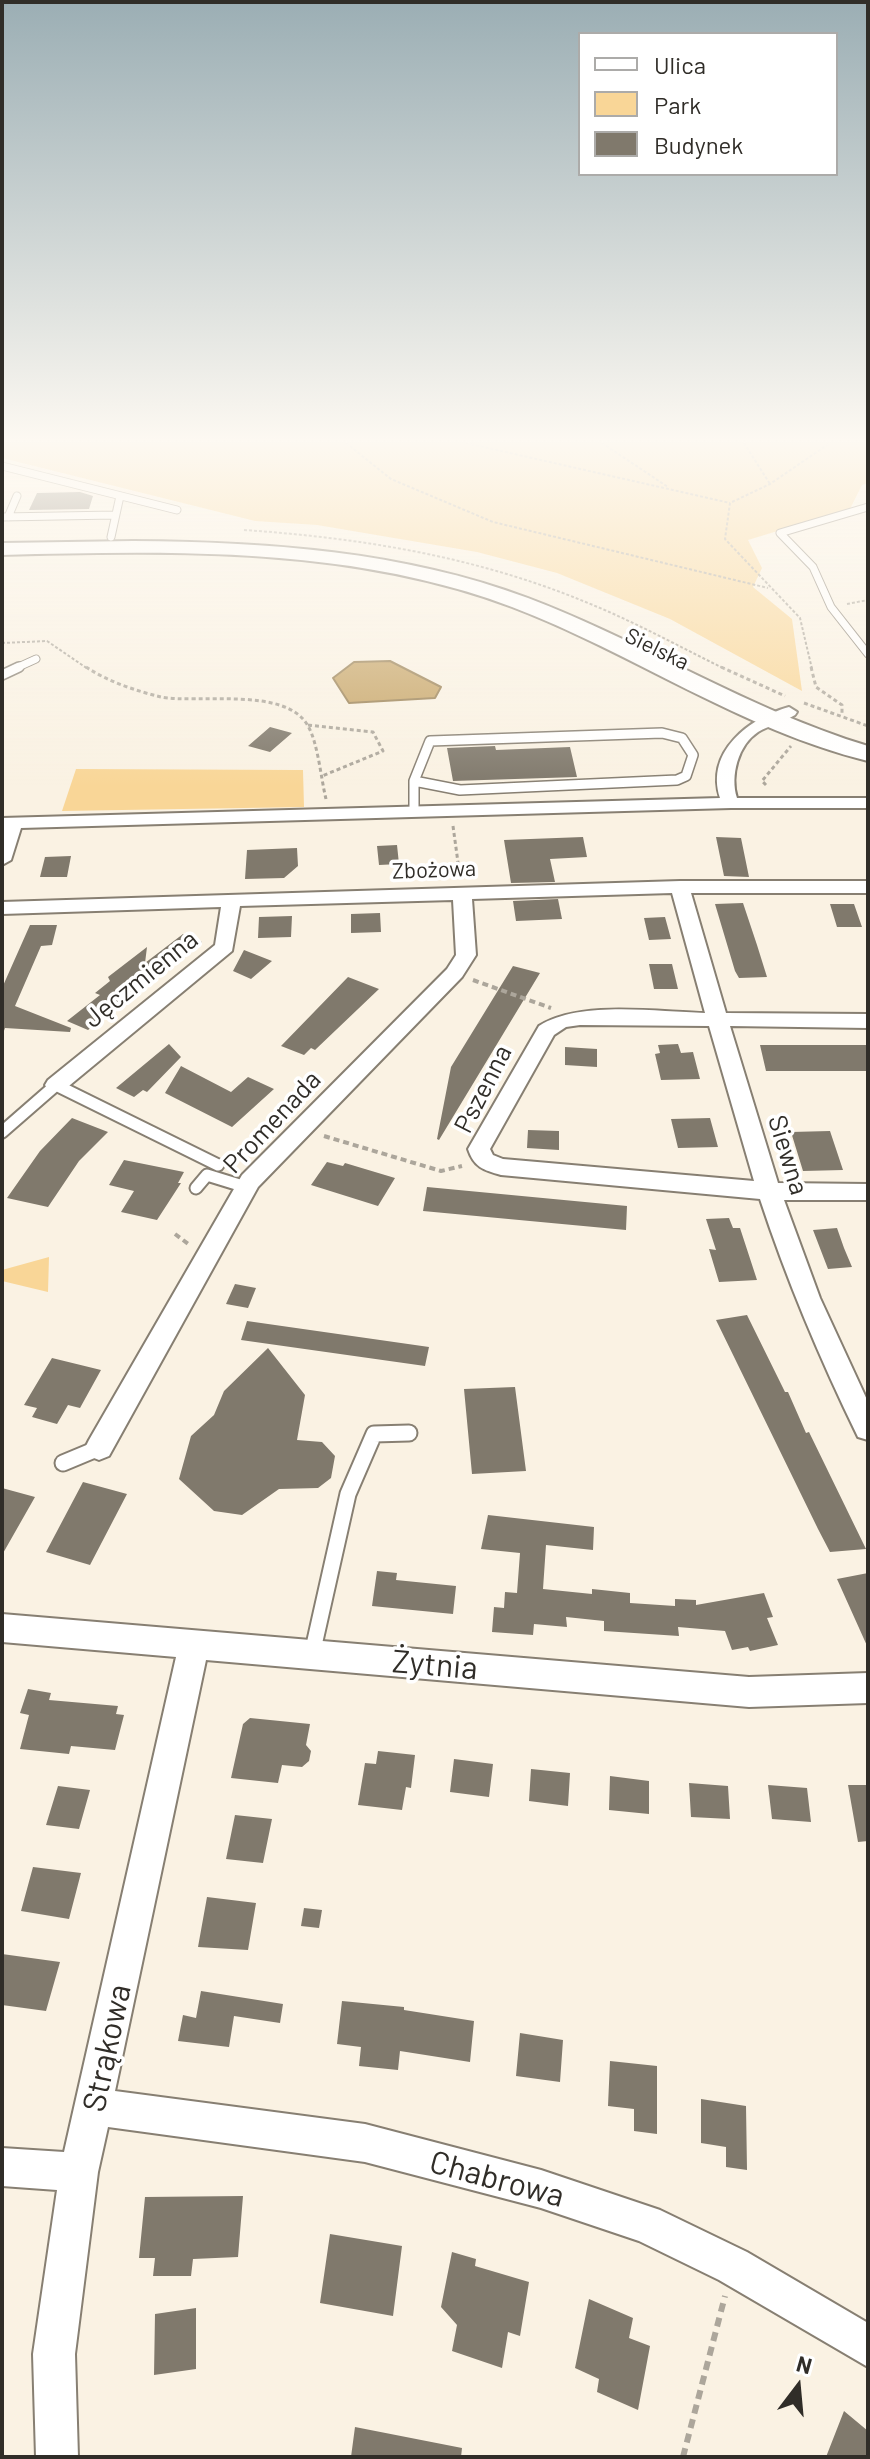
<!DOCTYPE html>
<meta charset="utf-8">
<style>
body{margin:0}
#map{position:relative;width:870px;height:2459px;overflow:hidden;background:#faf2e3;font-family:Barlow,sans-serif}
canvas{display:block}
.frame{position:absolute;inset:0;border:4px solid #302d28;pointer-events:none}
.legend{position:absolute;left:578px;top:32px;width:260px;height:144px;box-sizing:border-box;background:#fff;border:2px solid #acaba9;margin:0;padding:10px 14px;list-style:none;font-size:24px;color:#302d28}
.legend li{display:flex;align-items:center;gap:16px;height:40px}
.legend b{width:40px;border:2px solid #acaba9}
.north{position:absolute;left:758px;top:2347px;width:80px;height:80px;-webkit-text-stroke:6px #fff;paint-order:stroke;rotate:16deg;font-size:22px;font-weight:700;line-height:32px;text-align:center;color:#302d28}
.north::after{content:'';display:block;margin:auto;width:28px;height:36px;background:#302d28;clip-path:polygon(50% 0,100% 100%,50% 72%,0 100%)}
</style>
<div id="map">
<canvas width="870" height="2459"></canvas>
<div class="frame"></div>
<ul class="legend">
<li><b style="height:10px;background:#fff"></b>Ulica</li>
<li><b style="height:22px;background:#f9d697"></b>Park</li>
<li><b style="height:22px;background:#80796c"></b>Budynek</li>
</ul>
<div class="north">N</div>
</div>
<script>
const c = document.querySelector('canvas').getContext('2d');
c.lineJoin = 'round';
function fill(path, color) { c.fillStyle = color; c.fill(path, 'evenodd'); }
function stroke(path, color, width, dash) { c.strokeStyle = color; c.lineWidth = width; c.lineCap = dash ? 'butt' : 'round'; c.setLineDash(dash || []); c.stroke(path); }
function write(font, color, halo, rows, align = 'center') {
  c.font = font + ' Barlow,sans-serif'; c.lineWidth = 7; c.setLineDash([]); c.textBaseline = 'middle'; c.strokeStyle = halo; c.fillStyle = color; for (const [text, x, y, turn = 0] of rows) {
    c.save(); c.translate(x, y); c.rotate((+turn || 0) * Math.PI / 180); c.textAlign = isNaN(turn) ? turn : align; if (halo) c.strokeText(text, 0, 0); c.fillText(text, 0, 0); c.restore();
  }
}
const green = new Path2D(`
 M2 443H868V483L862 485 850 509 748 540 762 568 753 587 792 619 802 691 670 619 557 573 477 552 317 525 255 521 2 458Z
 M76 769 303 770 304 807 62 811Z
 M49 1257 48 1292 2 1281V1270Z`);
const water = new Path2D(`
 M390 661 441 687 435 698 349 703 333 678 354 662Z`);
const building = new Path2D(`
 M80 492 93 496 89 509 29 510 37 493Z
 M270 727 292 733 270 752 248 746Z
 M495 746 496 750 570 747 577 777 453 781 447 748Z
 M583 837 587 857 550 859 555 882 511 883 504 840Z
 M716 837 741 838 749 877 724 876Z
 M397 845 399 864 379 865 377 846Z
 M297 848 298 866 284 878 245 879 247 850Z
 M71 856 67 877H40L45 857Z
 M558 899 562 919 516 921 513 901Z
 M743 903 757 945 767 977 739 978 735 971 715 904Z
 M830 904H854L862 927H837Z
 M380 913 381 932 351 933V914Z
 M292 916 291 937 258 938 259 917Z
 M665 917 671 939 649 940 644 918Z
 M30 925H57L52 945 41 946 15 1006 71 1028 70 1032 5 1028 2 1036V988Z
 M183 934 202 942 88 1030 67 1021 100 995 95 993 110 981 108 977 147 947 145 963Z
 M244 950 272 961 251 979 233 971Z
 M649 964H672L678 989H654Z
 M513 966 540 973 439 1140 437 1139 451 1067Z
 M348 977 379 989 315 1050 311 1048 304 1055 281 1046Z
 M169 1044 181 1057 147 1092 143 1090 134 1097 116 1088Z
 M678 1044 681 1053 693 1052 700 1079 661 1080 655 1054 660 1053 658 1045Z
 M760 1045H868V1071H766Z
 M565 1047 597 1049V1067L565 1065Z
 M181 1066 231 1092 248 1077 274 1089 232 1127 165 1093Z
 M72 1118 108 1132 79 1161 48 1207 7 1198 40 1151Z
 M710 1118 718 1147 678 1148 671 1119Z
 M528 1130 559 1131V1150L527 1148Z
 M830 1131 843 1170 803 1171 791 1132Z
 M124 1160 184 1172 178 1183H181L157 1220 121 1212 134 1191 109 1185Z
 M327 1162 343 1166 345 1163 395 1178 378 1206 311 1185Z
 M427 1187 627 1206 626 1230 423 1211Z
 M729 1218 733 1228H740L757 1280 719 1282 709 1249 716 1250 706 1219Z
 M837 1228 844 1248 852 1267 828 1269 813 1230Z
 M235 1284 256 1288 248 1308 226 1304Z
 M747 1315 785 1392H788L806 1433 809 1432 866 1549 830 1552 818 1529 716 1320Z
 M247 1321 429 1347 425 1366 241 1340Z
 M268 1348 305 1395 297 1440 322 1442 335 1456 331 1478 318 1488 279 1489 242 1515 214 1511 179 1479 191 1436 214 1415 224 1391Z
 M52 1358 101 1370 80 1408 68 1405 57 1424 32 1417 37 1408 24 1405Z
 M515 1387 526 1471 472 1474 464 1389Z
 M83 1482 127 1494 90 1565 46 1552Z
 M2 1488 35 1497 2 1555Z
 M488 1515 594 1527 593 1550 546 1545 543 1589 592 1594V1589L630 1593V1603L675 1606V1599L696 1600V1605L764 1593 773 1617 767 1618 778 1645 750 1651 748 1647 732 1650 725 1631 678 1627 679 1636 604 1631V1621L566 1617 567 1627 534 1624 533 1635 492 1632 494 1607 504 1608 505 1592 517 1593 520 1553 481 1549Z
 M377 1571 397 1573 396 1580 456 1586 453 1614 372 1606Z
 M868 1573V1648L837 1579Z
 M28 1689 51 1693 49 1700 118 1706 116 1714 124 1715 115 1750 71 1746 69 1754 20 1749 29 1715 20 1713Z
 M250 1718 310 1724 306 1745 311 1751 309 1761 302 1767 282 1765 278 1783 231 1778 243 1724Z
 M378 1751 415 1755 411 1788 406 1787 402 1810 358 1805 365 1763 376 1764Z
 M454 1759 493 1764 489 1797 450 1792Z
 M531 1769 570 1773 568 1806 529 1801Z
 M610 1776 649 1781V1814L609 1810Z
 M689 1783 728 1786 730 1819 691 1817Z
 M768 1785 807 1788 811 1822 772 1819Z
 M848 1785H868V1841L858 1842Z
 M58 1786 90 1790 79 1829 46 1825Z
 M235 1815 272 1819 263 1863 226 1859Z
 M33 1867 81 1873 69 1919 21 1911Z
 M207 1897 256 1903 248 1950 198 1947Z
 M304 1908 322 1910 319 1928 301 1926Z
 M2 1954 60 1962 46 2011 2 2005Z
 M201 1991 283 2004 280 2023 234 2016 229 2047 178 2041 183 2015 196 2018Z
 M342 2001 404 2007V2010L474 2021 470 2062 400 2051 398 2070 359 2066 361 2047 337 2044Z
 M520 2033 563 2040 560 2082 516 2076Z
 M610 2061 657 2066V2134L634 2131V2109L608 2106Z
 M701 2099 746 2106 747 2170 726 2167V2147L701 2143Z
 M243 2196 238 2257 193 2259 191 2276H153L155 2258H139L145 2197Z
 M330 2234 402 2246 393 2316 320 2303Z
 M452 2252 476 2259 475 2266 529 2282 520 2336 508 2332 502 2368 452 2351 457 2325 441 2307Z
 M589 2299 633 2318 629 2338 650 2346 638 2410 597 2392 599 2379 575 2368Z
 M196 2308V2369L154 2375 155 2314Z
 M844 2411 868 2431V2457H826Z
 M355 2427 462 2448 461 2457H351Z`);
const pathFar3 = new Path2D(`
 M346 443 391 479 493 522 768 588
 M466 443 730 503
 M602 443 668 487
 M744 443 770 484
 M244 530C362 538 478 557 588 603 635 622 680 647 725 669
 M847 604 868 600
 M2 643 47 641 88 669
 M812 669 800 618 725 539 730 503 770 484 830 443`);
const pathFar2 = new Path2D(`
 M86 667C107 681 136 691 161 697 198 704 286 686 308 726 318 743 321 779 326 799
 M721 667 785 696
 M811 667 816 687 842 705V713
 M804 703 868 726
 M308 725 373 732 383 751 322 776
 M766 785 762 781 791 746
 M453 826 460 877`);
const pathFar1 = new Path2D(`
 M473 980 551 1008
 M324 1136 441 1171 462 1166
 M175 1234 191 1246`);
const path = new Path2D(`
 M683 2457 725 2296`);
const laneFar3 = new Path2D(`
 M2 466 177 510
 M868 507 780 533 813 567 831 607 868 654
 M2 517 115 515
 M8 517 17 496
 M111 537 120 496
 M14 669 36 659`);
const laneFar2 = new Path2D(`
 M2 675 19 667
 M662 733 682 738 693 755 686 776 677 780 460 790 414 781 430 741Z
 M414 781V811`);
const laneFar1 = new Path2D(`
 M2 1132 56 1085 218 1165
 M196 1188 207 1175 246 1187`);
const lane = new Path2D(`
 M63 1463 99 1448
 M312 1654 348 1494 374 1434 409 1433`);
const street = new Path2D(`
 M789 707 797 712 795 715C783 722 770 725 758 732 738 745 730 776 737 798H868V808H731L21 828 11 860 2 865V818L720 798C705 751 750 718 789 707Z
 M680 881H868V893H691L726 1013 868 1014V1028L730 1026 778 1183 868 1184V1200H784L820 1298 868 1402V1440L858 1437C820 1359 787 1281 760 1199L501 1175C483 1170 474 1167 468 1149L539 1026C580 1000 657 1012 705 1013L672 893 472 899 476 955 462 977 258 1187 109 1456 99 1460 89 1456 85 1448 89 1440 242 1175 447 969 456 955 453 900 240 906 232 951 64 1090H48L45 1085 48 1080 215 945 221 907 2 914V902ZM580 1025 709 1026 754 1181 503 1159 493 1155 490 1149 554 1035 566 1027Z
 M2 1614 749 1677 868 1673V1703L749 1707 206 1660 115 2091 365 2124 541 2170 660 2210 747 2252 868 2323V2367L719 2280 639 2241 541 2208 365 2162 108 2127 98 2172 75 2354 78 2457H36L33 2354 57 2190 2 2186V2148L64 2152 176 1657 2 1642Z`);
const secondary = new Path2D(`
 M133 541C267 542 402 551 528 598 644 642 749 710 868 746V761C741 730 633 653 512 607 350 546 173 551 2 555V543Z`);
const farStreetnames = [
 ["Sielska",657,649,26],
 ["Zbożowa",434,870,-2]
];
const streetNames = [
 ["Jęczmienna",141,979,-39],
 ["Pszenna",483,1089,-63],
 ["Promenada",272,1122,-47],
 ["Siewna",788,1155,73]
];
const nearStreetnames = [
 ["Żytnia",435,1665,5],
 ["Strąkowa",107,2048,-78],
 ["Chabrowa",497,2179,15]
];
fill(green, '#f9d697');
fill(water, '#c7a567');
stroke(water, '#9a8154', 2);
fill(building, '#80796c');
stroke(laneFar3, '#877f72', 9);
stroke(laneFar2, '#877f72', 12);
stroke(laneFar1, '#877f72', 15);
stroke(lane, '#877f72', 19);
stroke(street, '#877f72', 4);
stroke(secondary, '#877f72', 4);
stroke(pathFar3, '#aca69b', 2, [3, 2]);
stroke(pathFar2, '#aca69b', 3, [4, 3]);
stroke(pathFar1, '#aca69b', 4, [6, 4]);
stroke(path, '#aca69b', 6, [9, 6]);
stroke(laneFar3, '#fff', 7);
stroke(laneFar2, '#fff', 9);
stroke(laneFar1, '#fff', 11);
stroke(lane, '#fff', 15);
fill(street, '#fff');
fill(secondary, '#fff');
const sky = c.createLinearGradient(0, 0, 0, 787);
sky.addColorStop(0, '#9baeb4');
sky.addColorStop(0.56, '#fdf9f2');
sky.addColorStop(1, '#fdf9f200');
c.fillStyle = sky;
c.fillRect(0, 0, 870, 787);
write('22px', '#302d28', '#fff', farStreetnames);
write('26px', '#302d28', '#fff', streetNames);
write('32px', '#302d28', '#fff', nearStreetnames);
</script>
